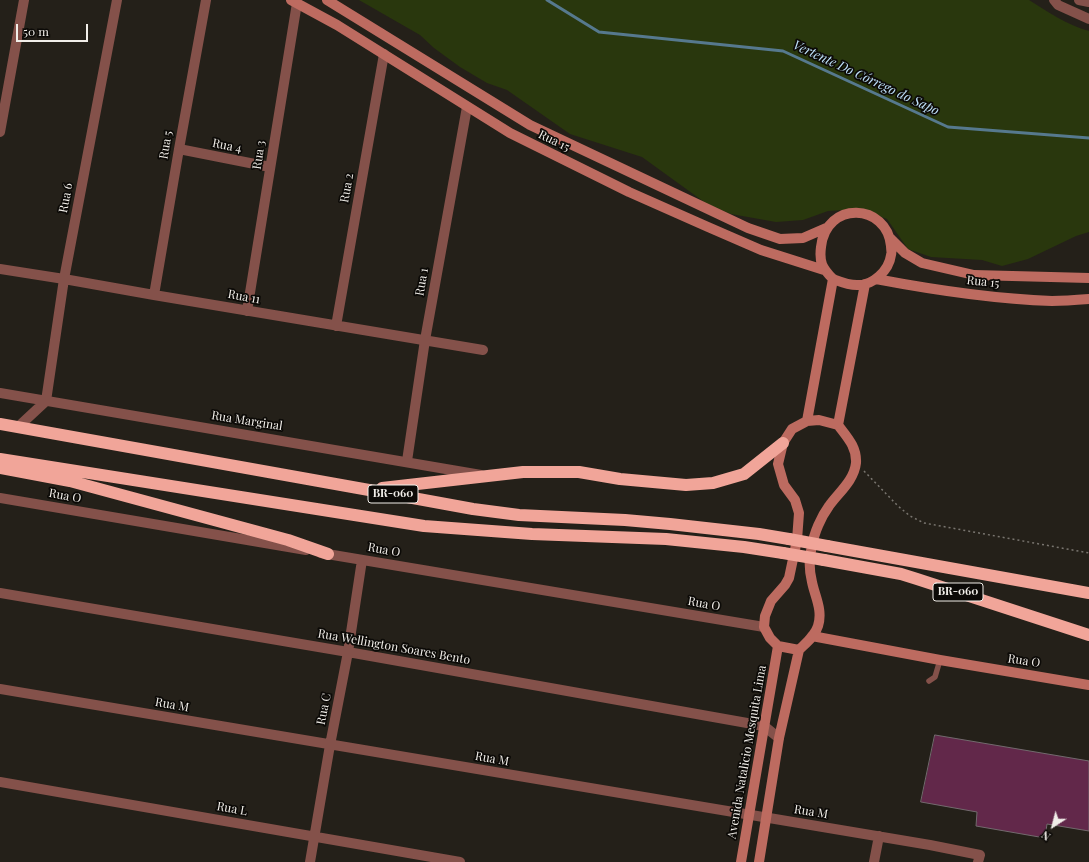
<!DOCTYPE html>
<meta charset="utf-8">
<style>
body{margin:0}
#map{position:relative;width:1089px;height:862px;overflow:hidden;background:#242019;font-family:"Playfair Display",serif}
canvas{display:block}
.north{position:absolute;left:1033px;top:806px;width:40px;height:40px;-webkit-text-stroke:3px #0c0a07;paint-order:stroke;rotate:216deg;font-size:11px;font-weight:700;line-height:16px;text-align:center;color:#f1eee9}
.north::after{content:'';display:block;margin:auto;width:14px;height:18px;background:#f1eee9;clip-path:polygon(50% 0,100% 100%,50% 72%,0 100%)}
.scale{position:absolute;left:16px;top:24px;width:72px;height:18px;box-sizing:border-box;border:2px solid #f1eee9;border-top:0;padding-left:5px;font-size:12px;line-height:14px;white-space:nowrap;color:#f1eee9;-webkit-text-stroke:3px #0c0a07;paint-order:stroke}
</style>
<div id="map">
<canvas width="1089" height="862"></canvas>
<div class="north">N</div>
<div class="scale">50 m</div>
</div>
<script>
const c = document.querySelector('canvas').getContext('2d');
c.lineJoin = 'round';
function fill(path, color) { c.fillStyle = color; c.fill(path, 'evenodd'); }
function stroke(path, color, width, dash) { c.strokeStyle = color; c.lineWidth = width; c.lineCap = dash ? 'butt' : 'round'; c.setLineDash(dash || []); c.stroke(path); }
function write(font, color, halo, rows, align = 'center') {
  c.font = font + ' "Playfair Display",serif'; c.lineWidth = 3.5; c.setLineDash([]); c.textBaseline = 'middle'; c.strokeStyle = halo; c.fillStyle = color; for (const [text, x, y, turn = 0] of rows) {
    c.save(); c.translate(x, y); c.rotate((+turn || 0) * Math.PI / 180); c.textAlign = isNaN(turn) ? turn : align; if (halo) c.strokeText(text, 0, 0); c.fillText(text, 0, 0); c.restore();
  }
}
const green = new Path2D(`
 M359 0H1029C1048 12 1067 25 1089 31V232L1076 236 1028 259 1002 266 982 260 931 257 908 249 887 219 861 209 828 211 803 220 776 222 731 214 707 204 642 157 570 134 507 90 487 83 460 67 434 48 420 35Z`);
const stream = new Path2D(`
 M547 0 599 32 783 51 948 127 1089 138`);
const building = new Path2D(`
 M935 735 1089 761V831L1047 824 1045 838 976 826 977 812 921 802Z`);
const path = new Path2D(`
 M864 471 898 506 910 516 924 523 1089 553`);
const lane = new Path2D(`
 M929 681 935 677 940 660`);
const street = new Path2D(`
 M1054 0 1058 5 1089 19
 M1079 0 1089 2
 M0 132 24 0
 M179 149 270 167
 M0 269 64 279 154 295 483 350
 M154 295 179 149 206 0
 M247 311 297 3
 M336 326 384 54
 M0 393 481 475
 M18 427 46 401 64 279 117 0
 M407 461 425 340 467 107
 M0 498 306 550
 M321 553 764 627
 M0 593 348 652 764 726 779 738
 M0 689 930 845 980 855 978 862
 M0 782 460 862
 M310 862 330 745 348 652 362 560
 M874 862 879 836`);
const secondary = new Path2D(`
 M291 0 337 25 510 133 629 192 708 227 761 250 824 270
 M327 0 530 125 748 228 780 239 803 238 826 228
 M890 238 905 253 922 263 974 275 1089 278
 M876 279C934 290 993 299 1052 301 1064 301 1077 300 1089 299
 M807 421 833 279C822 268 819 262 821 247 826 200 887 203 891 246 891 249 892 253 891 255 889 271 872 286 857 285 848 285 841 282 833 279
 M838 425 819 420 807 421 792 429 783 443 778 464 784 485 795 500 799 513 797 540 789 578 785 585 771 601 765 616 764 627 770 638 778 646 799 650C806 643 815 636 818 626 823 610 815 597 812 582 809 570 809 557 812 546 814 533 821 517 829 506 838 493 854 481 856 463 857 447 847 437 838 425L865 284
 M812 636 940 660 1089 685
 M741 862 778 646
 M759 862 779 738 799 650`);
const highway = new Path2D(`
 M0 424 369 490 473 509 519 515 625 520 670 524 759 534 789 539
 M0 459 424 526 532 534 666 539 744 547 783 553
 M0 468 70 481 288 540 328 554
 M382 488 523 472H579L620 479 686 485 713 483 744 474 783 443
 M827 546 1089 593
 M824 560 901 574 917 579 1089 635`);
const highwayBridge = new Path2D(`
 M789 539 827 546
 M783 553 824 560`);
const shields = [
 [393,494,50],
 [958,592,50]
];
const shieldNames = [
 ["BR-060",393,494],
 ["BR-060",958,592]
];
const streetNames = [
 ["Rua 15",554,141,26],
 ["Rua 5",166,145,-80],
 ["Rua 4",227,146,11],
 ["Rua 3",259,155,-81],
 ["Rua 2",347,188,-80],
 ["Rua 6",66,198,-79],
 ["Rua 1",422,282,-80],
 ["Rua 15",983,282,6],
 ["Rua 11",244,297,10],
 ["Rua Marginal",247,421,9],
 ["Rua O",65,496,10],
 ["Rua O",384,550,10],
 ["Rua O",704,604,10],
 ["Rua Wellington Soares Bento",394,647,10],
 ["Rua O",1024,661,9],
 ["Rua M",172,705,10],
 ["Rua C",324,709,-79],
 ["Avenida Natalicio Mesquita Lima",747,752,-80],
 ["Rua M",492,759,10],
 ["Rua L",232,809,10],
 ["Rua M",811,812,9]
];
const waterNames = [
 ["Vertente Do Córrego do Sapo",866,78,25]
];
fill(green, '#29370d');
stroke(stream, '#56798e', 3);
fill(building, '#62284a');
stroke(building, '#736a6e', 1);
stroke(path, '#79756f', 1.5, [2, 3]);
stroke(lane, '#84514a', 5.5);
stroke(street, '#84514a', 10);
stroke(secondary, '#bd6b60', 10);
stroke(highway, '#f1a599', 12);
stroke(highwayBridge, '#f1a599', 12);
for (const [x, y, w] of shields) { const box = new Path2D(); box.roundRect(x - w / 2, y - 9, w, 18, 3); c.fillStyle = '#0c0a07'; c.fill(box); stroke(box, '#f1eee9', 1); }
write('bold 11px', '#f1eee9', null, shieldNames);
write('12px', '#f1eee9', '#0c0a07', streetNames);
write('italic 13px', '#bee0f9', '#0c0a07', waterNames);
</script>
